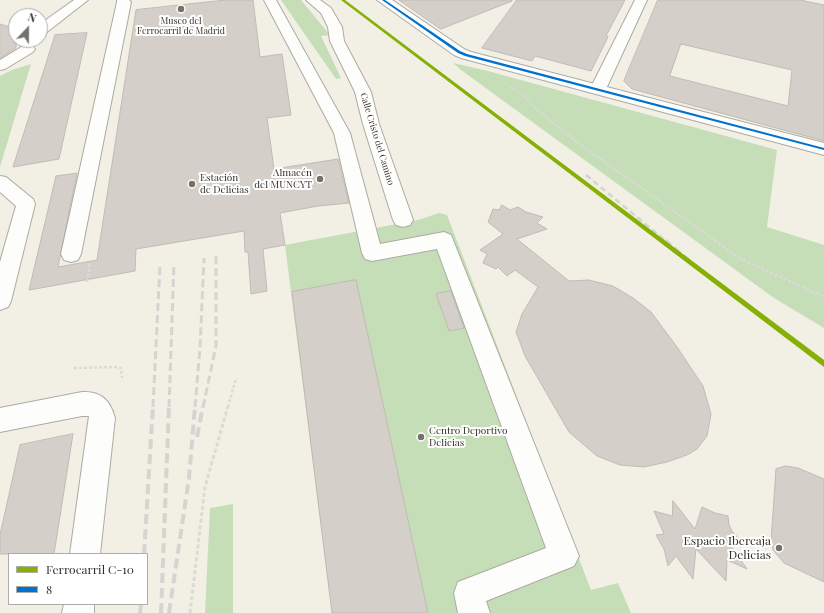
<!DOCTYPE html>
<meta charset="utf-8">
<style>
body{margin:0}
#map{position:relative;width:824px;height:613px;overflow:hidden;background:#f2efe5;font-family:"Playfair Display",serif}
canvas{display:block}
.legend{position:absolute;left:8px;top:553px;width:140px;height:52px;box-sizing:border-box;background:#fff;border:1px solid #adaca9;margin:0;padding:5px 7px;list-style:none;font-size:12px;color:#312f28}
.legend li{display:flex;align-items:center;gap:8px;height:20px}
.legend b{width:20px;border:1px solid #adaca9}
.north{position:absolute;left:8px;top:8px;width:40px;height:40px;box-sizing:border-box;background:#fff;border:1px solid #adaca9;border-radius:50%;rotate:22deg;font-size:11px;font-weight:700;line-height:16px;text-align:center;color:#312f28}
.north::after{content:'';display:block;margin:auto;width:14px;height:18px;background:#75726a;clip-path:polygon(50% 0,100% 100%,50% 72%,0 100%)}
</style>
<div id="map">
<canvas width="824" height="613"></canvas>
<ul class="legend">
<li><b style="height:5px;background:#86b004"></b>Ferrocarril C-10</li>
<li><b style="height:5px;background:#0072ce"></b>8</li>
</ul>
<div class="north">N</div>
</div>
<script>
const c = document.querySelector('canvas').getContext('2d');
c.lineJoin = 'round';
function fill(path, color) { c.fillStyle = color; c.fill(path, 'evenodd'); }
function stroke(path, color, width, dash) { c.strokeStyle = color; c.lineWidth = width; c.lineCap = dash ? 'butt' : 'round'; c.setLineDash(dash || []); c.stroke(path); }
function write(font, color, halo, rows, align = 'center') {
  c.font = font + ' "Playfair Display",serif'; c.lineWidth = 4; c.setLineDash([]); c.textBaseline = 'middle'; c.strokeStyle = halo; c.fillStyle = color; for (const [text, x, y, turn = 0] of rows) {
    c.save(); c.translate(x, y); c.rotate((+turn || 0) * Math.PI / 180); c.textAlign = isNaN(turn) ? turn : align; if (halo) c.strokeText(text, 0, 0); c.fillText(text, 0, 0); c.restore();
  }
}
const green = new Path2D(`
 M281 0H301L330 35 321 36 341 78 336 79Z
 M453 63 488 71 777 150 767 227 824 245V328L774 298 461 70Z
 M31 64 0 167V76L12 70Z
 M439 213 447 215 591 590 618 583 631 613H332L285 245 418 220Z
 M233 504V613H205L210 508Z`);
const building = new Path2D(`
 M226 0H253L260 57 282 54 291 115 267 118 274 169 338 159 349 203 318 206 280 213 285 245 263 249 267 291 251 294 248 252H245L244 231 136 249 135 271 29 290 56 176 77 173 58 267 97 260 136 10Z
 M399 0H512V1L441 29Z
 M517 0H625L606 36 608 37 591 71 535 56 532 61 482 48Z
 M658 0H800L824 5V141L632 89 624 81ZM681 44 792 70 788 106 670 76Z
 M0 24 16 29V48L0 58Z
 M87 33 59 159 13 167 55 35Z
 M502 205 510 210 518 207 526 212 543 217 537 223 547 229 517 239 569 281 589 280 613 286 633 298 651 312 677 347 703 386 711 414 707 436 697 449 687 455 667 462 644 467 620 465 597 456 569 432 525 356 516 332 522 314 538 287 515 270 507 276 498 267 496 269 483 263 487 254 480 250 503 234 488 222 493 209 499 210Z
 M356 280 383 404 428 613H332L292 292Z
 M451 291 464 328 449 331 436 294Z
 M73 434 54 554H0V535L20 445Z
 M786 466 798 468 824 479V582L784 563 773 550 771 541 776 469Z
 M673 501 695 529 702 507 715 513 728 516 729 525 732 531 741 541 731 546 747 569 727 560 726 581 696 549 693 579 676 556 668 566 664 549 656 535 664 534 654 511 672 516Z`);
const pathFar3 = new Path2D(`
 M504 82 524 96 535 108`);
const pathFar2 = new Path2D(`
 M534 107 577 142 716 241`);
const pathFar1 = new Path2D(`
 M714 240 739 258 824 297
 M87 282 90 262
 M74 368 115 367 121 368 122 378
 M228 407 236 378`);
const path = new Path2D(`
 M190 613 205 487 228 406`);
const minor = new Path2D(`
 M74 0H88L47 32 40 33V24Z
 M117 0H129L131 2 81 254 78 260 71 262 64 260 61 254 117 2Z
 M264 0H276L350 133 380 244 444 232 451 235 579 556 574 566 486 601 490 613H458L454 593 458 582 546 548 437 249 372 261 365 259 362 253 334 133Z
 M306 0H320L331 8 342 27 344 41 371 92 379 124 413 220 410 225 403 227 396 225 393 220 363 124 355 92 330 41 328 27 321 13Z
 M635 0H647L606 89 604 92 598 94 592 92 590 89Z
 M28 45 33 46 35 49 33 52 5 69 0 70V60L23 46Z
 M0 176 6 177 33 199 35 204 11 301 8 307 0 310V262L16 206 0 192Z
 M82 392C101 391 110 400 115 418L100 554H70L89 416H82L0 432V408Z
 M64 604H94V613H62Z`);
const major = new Path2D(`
 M377 0H392L464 49 471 52 824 143V155L461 58 454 55Z`);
const railFar2 = new Path2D(`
 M586 175 666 241`);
const railFar1 = new Path2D(`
 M665 240 713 280
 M153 407 160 265
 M169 407 174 263
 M195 407 200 348 204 258
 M203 407 216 346V255`);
const rail = new Path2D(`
 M197 437 203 406
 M144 554 153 406
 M140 613 141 604
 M161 613 169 406
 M169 613 189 478 195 406`);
const bus1 = new Path2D(`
 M382 0H385L460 51 467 54 824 148V150L465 56 458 53Z`);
const rail1 = new Path2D(`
 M341 0H345L824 360V367Z`);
const markers = [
 [181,9,4,"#75726a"],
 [320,179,4,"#75726a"],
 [192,184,4,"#75726a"],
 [421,437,4,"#75726a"],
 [779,548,4,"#75726a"]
];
const farPoinames = [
 ["Museo del",181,21],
 ["Ferrocarril de Madrid",181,31]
];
const farStreetnames = [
 ["Calle Cristo del Camino",377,139,73]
];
const poiNames = [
 ["Almacén",312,173,"right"],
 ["del MUNCYT",312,185,"right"],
 ["Estación",200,178],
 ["de Delicias",200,190],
 ["Centro Deportivo",429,431],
 ["Delicias",429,443]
];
const nearPoinames = [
 ["Espacio Ibercaja",771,541],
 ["Delicias",771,555]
];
fill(green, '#c6deb7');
fill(building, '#d4cfc8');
stroke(building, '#c0bbb5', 1);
stroke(minor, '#acaaa2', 2);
stroke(major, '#acaaa2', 2);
stroke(pathFar3, '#dadad7', 1.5, [2, 1.5]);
stroke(pathFar2, '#dadad7', 2, [2.5, 1.5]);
stroke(pathFar1, '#dadad7', 2.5, [3, 2]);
stroke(path, '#dadad7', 3, [4, 2.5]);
fill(minor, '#fdfdfb');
fill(major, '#fdfdfb');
stroke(railFar2, '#d5d4d1', 2.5, [6, 3.5]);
stroke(railFar1, '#d5d4d1', 3, [8, 4]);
stroke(rail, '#d5d4d1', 4, [10, 5]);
fill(bus1, '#0072ce');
fill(rail1, '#86b004');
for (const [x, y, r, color] of markers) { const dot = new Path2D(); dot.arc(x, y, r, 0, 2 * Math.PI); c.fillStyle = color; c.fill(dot); stroke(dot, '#fff', 1.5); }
write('9px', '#312f28', '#fff', farPoinames);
write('9px', '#312f28', '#fff', farStreetnames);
write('10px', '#312f28', '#fff', poiNames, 'left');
write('12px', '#312f28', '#fff', nearPoinames, 'right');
</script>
